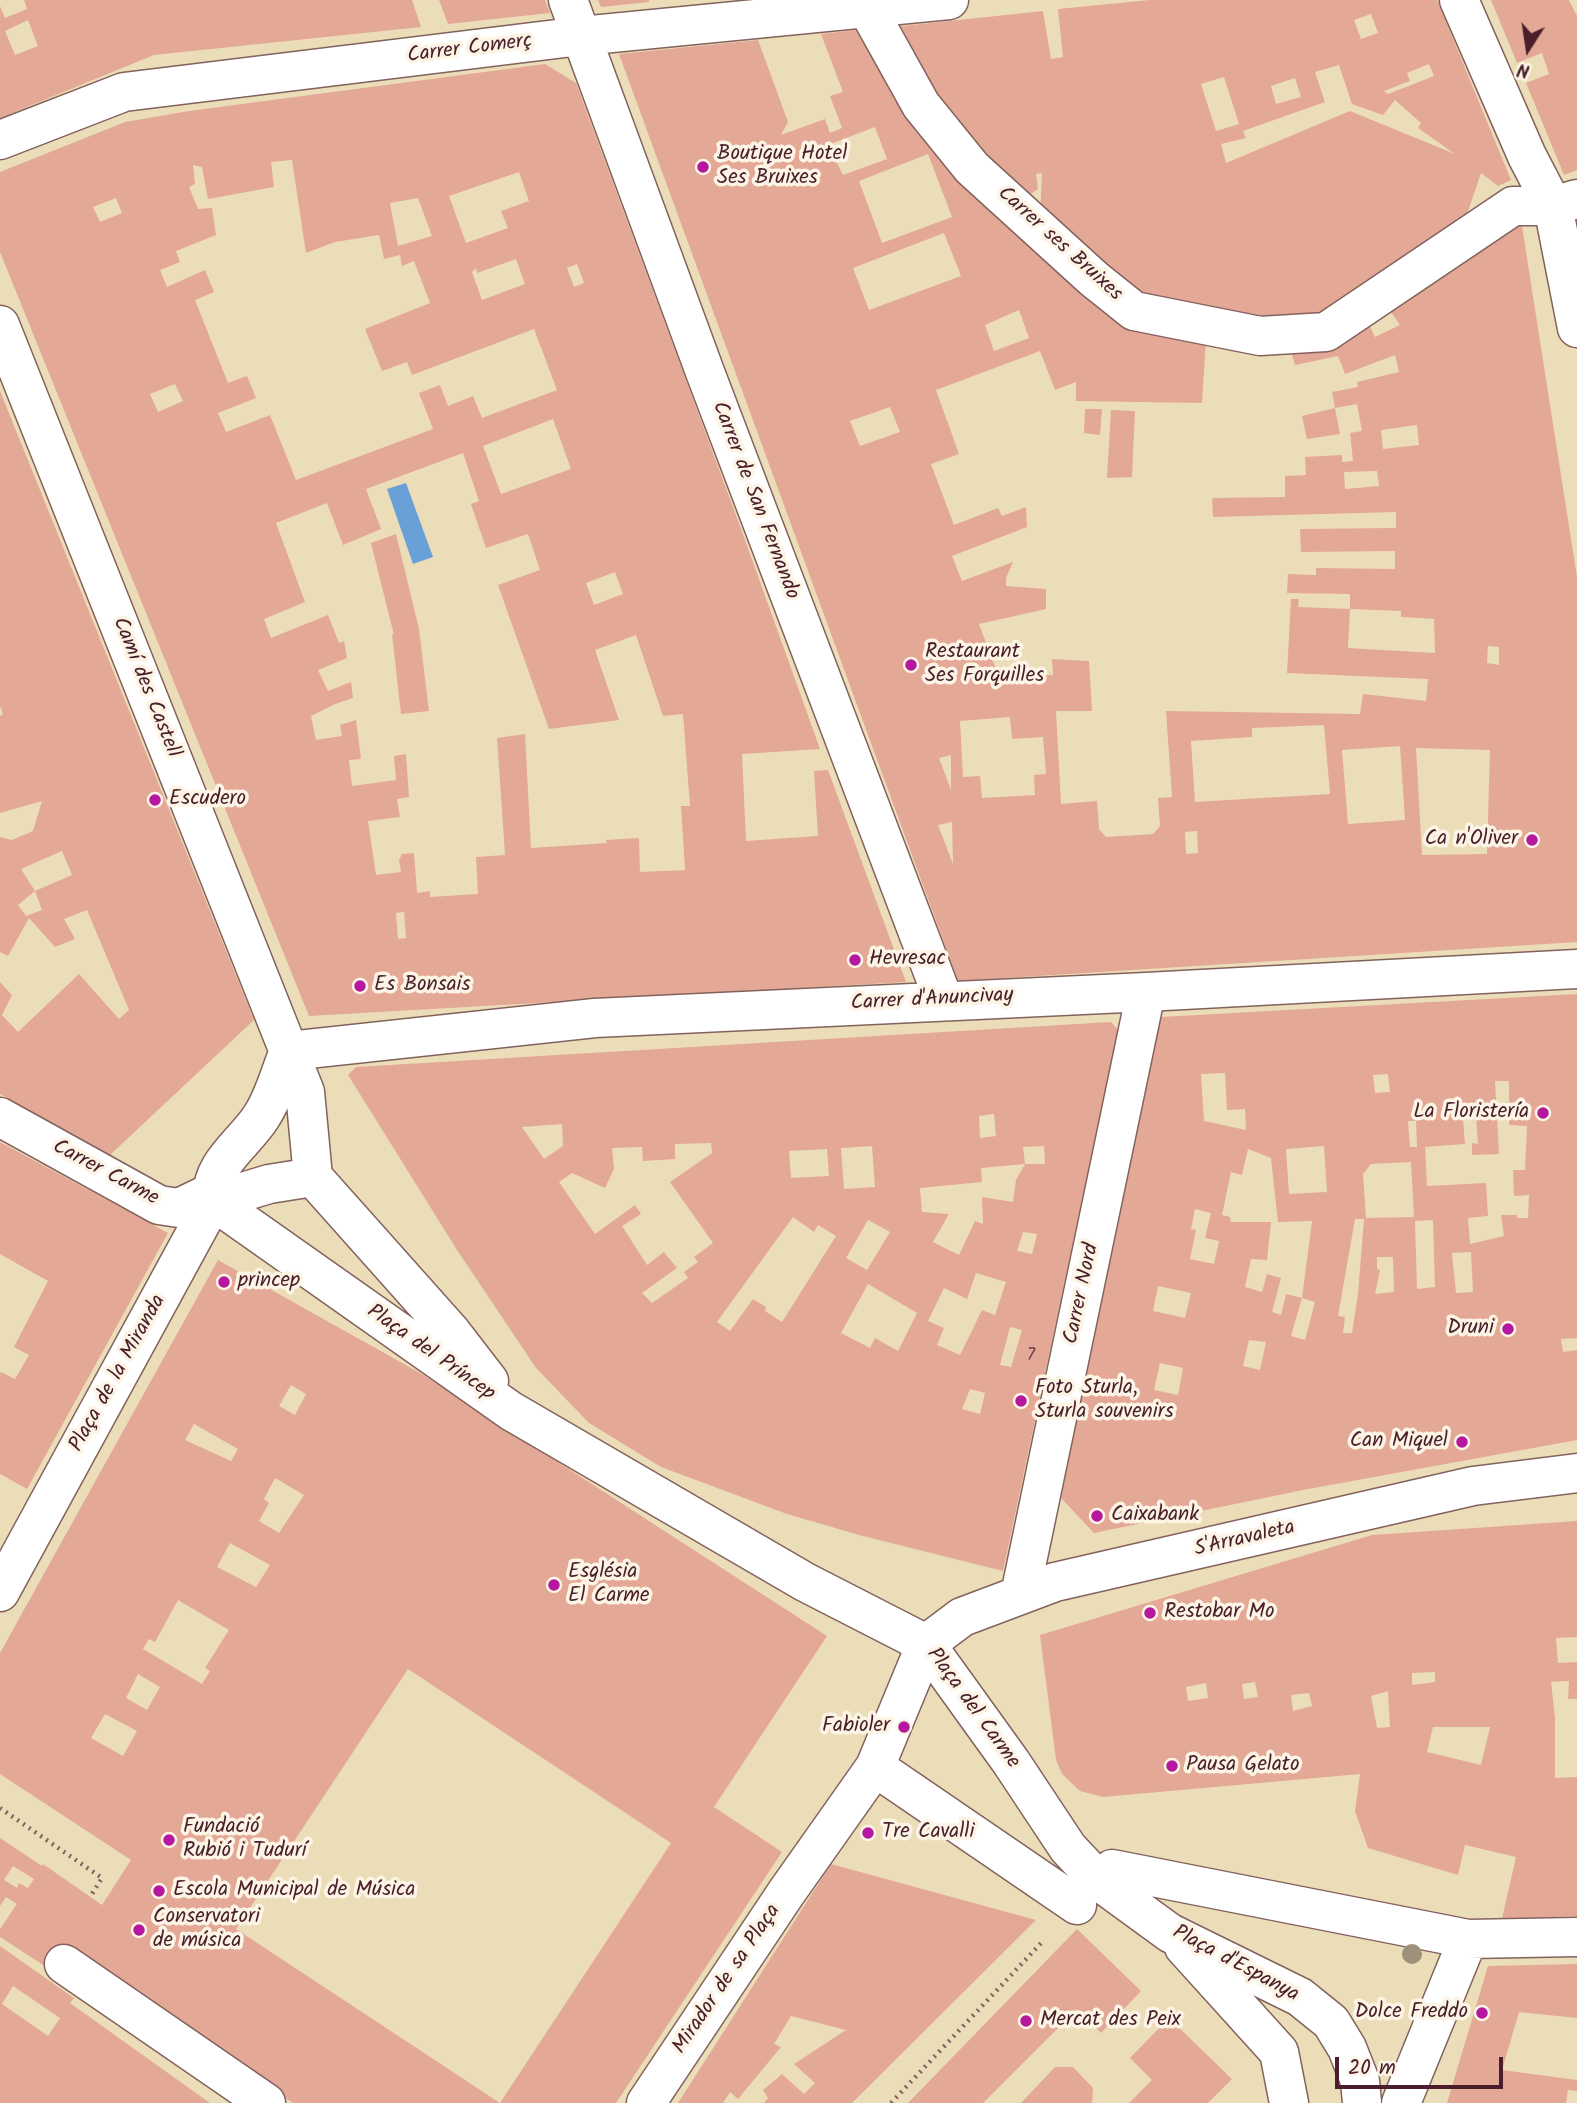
<!DOCTYPE html>
<meta charset="utf-8">
<style>
body{margin:0}
#map{position:relative;width:1577px;height:2103px;overflow:hidden;background:#ecddb9;font-family:Kalam,sans-serif}
canvas{display:block}
.north{position:absolute;left:1493px;top:14px;width:70px;height:70px;-webkit-text-stroke:5px #fcf5e5;paint-order:stroke;rotate:192deg;font-size:19px;font-weight:700;line-height:28px;text-align:center;color:#4a1f2b}
.north::after{content:'';display:block;margin:auto;width:24px;height:32px;background:#4a1f2b;clip-path:polygon(50% 0,100% 100%,50% 72%,0 100%)}
.scale{position:absolute;left:1335px;top:2057px;width:168px;height:32px;box-sizing:border-box;border:4px solid #4a1f2b;border-top:0;padding-left:9px;font-size:21px;line-height:24px;white-space:nowrap;color:#4a1f2b;-webkit-text-stroke:5px #fcf5e5;paint-order:stroke}
</style>
<div id="map">
<canvas width="1577" height="2103"></canvas>
<div class="north">N</div>
<div class="scale">20 m</div>
</div>
<script>
const c = document.querySelector('canvas').getContext('2d');
c.lineJoin = 'round';
function fill(path, color) { c.fillStyle = color; c.fill(path, 'evenodd'); }
function stroke(path, color, width, dash) { c.strokeStyle = color; c.lineWidth = width; c.lineCap = dash ? 'butt' : 'round'; c.setLineDash(dash || []); c.stroke(path); }
function write(font, color, halo, rows, align = 'center') {
  c.font = font + ' Kalam,sans-serif'; c.lineWidth = 7; c.setLineDash([]); c.textBaseline = 'middle'; c.strokeStyle = halo; c.fillStyle = color; for (const [text, x, y, turn = 0] of rows) {
    c.save(); c.translate(x, y); c.rotate((+turn || 0) * Math.PI / 180); c.textAlign = isNaN(turn) ? turn : align; if (halo) c.strokeText(text, 0, 0); c.fillText(text, 0, 0); c.restore();
  }
}
const water = new Path2D(`
 M406 483 433 557 413 564 387 489Z`);
const building = new Path2D(`
 M24 0H412L421 27 154 55 0 118V6L5 18 27 9ZM28 20 38 46 15 55 5 31Z
 M439 0H545L550 13 448 24Z
 M598 0H649V2L601 7Z
 M1150 0H1437L1511 180 1498 186 1481 173 1462 229 1313 324 1155 307 1040 217 1042 173 1036 174 1038 189 1020 201 884 28 1043 11 1051 59 1063 57 1058 9ZM1371 14 1378 33 1361 39 1354 20ZM1429 64 1434 76 1388 94 1384 91 1410 81 1407 73ZM1339 65 1352 104 1383 115 1395 100 1421 123 1418 128 1455 154 1350 111 1226 163 1221 144 1246 138 1243 131 1325 102 1315 72ZM1224 77 1239 124 1216 131 1201 84ZM1295 78 1301 97 1276 104 1271 86Z
 M1491 0H1569L1577 16V170L1564 175 1526 83 1549 74 1542 53 1517 63Z
 M866 29 976 184 1206 338 1202 403 1076 401V382L1055 390 1040 351 936 390 959 454 931 464 954 525 998 508 1002 516 1026 507 1027 527 952 556 962 581 1013 562 1006 578V586L1046 589V609L979 624 999 677 1053 675 1052 659 1089 661 1092 711H1056L1061 804 1097 801 1099 829 1106 837 1153 834 1160 826 1158 798 1172 797 1166 711 1360 714 1363 694 1426 701 1428 679 1287 673 1291 599H1299L1298 607 1350 609V594L1287 593 1288 574 1316 575V568L1395 569V551L1301 552 1300 529 1396 528V512L1213 517 1212 498 1285 497V476L1306 475 1305 457 1342 455V462L1353 461 1350 433 1362 431 1357 404 1335 408 1340 434 1307 439 1302 416 1335 408 1332 392 1358 387 1357 382 1399 372 1395 355 1345 374 1338 356 1295 365 1290 348 1366 318 1375 337 1400 325 1386 305 1521 220 1577 577V942L958 981 619 54 758 40 788 122 781 135 825 119 830 133 842 128 830 96 843 92 821 34ZM875 127 887 159 843 175 828 145ZM928 154 952 217 882 243 859 181ZM944 233 961 276 869 310 853 268ZM1019 310 1029 338 994 351 985 325ZM890 407 900 432 860 446 850 421ZM1417 425 1419 445 1383 449 1381 430ZM1377 471 1379 486 1345 489 1344 472ZM1350 609 1401 611V617L1434 619 1435 653 1348 648ZM1488 646 1499 647V665L1487 663ZM1010 717 1012 739 1043 737 1046 774 1034 775 1035 795 982 798 980 776 963 777 960 721ZM1324 725 1330 794 1195 802 1191 741 1252 737V728ZM1400 746 1405 820 1348 824 1342 750ZM1416 748 1490 750 1487 854 1422 855ZM951 755V790L939 758ZM952 822 953 864 938 825ZM1197 831 1198 853 1186 854 1185 832Z
 M545 64 576 83 740 526 820 749 742 754 746 841 818 836 814 771 828 770 906 982 309 1016 0 252V172L125 122 189 111ZM292 160 306 253 335 242 379 235 384 259 400 255 402 266 414 261 430 303 365 329 382 371 407 362 412 375 534 329 557 390 482 418 473 396 448 406 440 385 419 393 433 429 296 480 270 415 226 432 218 413 256 398 247 376 228 383 195 300 214 292 205 270 167 287 160 270 180 262 176 251 216 235 212 208 198 209 189 187 195 184 193 165 202 167 208 199 274 187 271 162ZM519 172 529 201 501 211 508 228 466 243 449 196ZM116 198 122 213 100 222 93 207ZM418 198 432 236 398 246 390 203ZM516 259 525 284 482 300 472 272 476 268 477 273ZM577 264 584 283 574 287 567 268ZM175 384 183 401 158 412 150 394ZM553 419 571 469 501 494 483 446ZM463 453 479 501 471 504 486 548 528 534 540 570 498 585 549 729 619 720 595 650 636 635 663 716 683 714 690 806H681L685 870 640 872 639 838 606 840 607 843 531 848 525 734 497 738 505 855 476 857 478 894 430 897V891L417 893 414 853 402 854 399 860 401 872 376 875 368 821 400 817 397 799 409 797 406 754 394 756 396 780 352 786 349 760 361 759 356 720 340 725 342 736 316 740 311 716 335 704 353 698 351 682 328 691 318 670 347 658 344 641 339 643 328 615 271 638 264 619 305 602 276 523 327 503 343 545 381 529 366 489ZM615 572 623 594 594 605 586 583ZM404 912 406 938 398 939 396 913Z
 M0 391 254 1020 110 1155 0 1094V982L12 995 2 1015 18 1032 79 974 119 1019 129 1010 87 910 64 919 75 939 55 947 29 918 8 956 0 952V837L12 840 33 831 42 801 0 813V716L3 714 0 706ZM62 851 72 875 35 891 21 869ZM35 891 42 910 26 916 18 905Z
 M1085 409H1102L1100 435 1084 433Z
 M1111 410 1135 411 1132 477 1107 478Z
 M396 534 419 629 429 711 401 714 392 634 394 635 371 543Z
 M1577 994V1338L1561 1339 1563 1352 1577 1350V1440L1303 1490 1094 1533 1061 1498 1161 1017ZM1225 1073 1227 1110 1245 1109 1246 1130 1204 1121 1201 1074ZM1388 1074 1390 1092 1375 1093 1373 1075ZM1495 1081H1509V1125L1527 1126 1525 1170H1513L1514 1196 1529 1195 1528 1218H1517V1215H1501L1504 1236 1470 1244 1468 1218 1488 1216 1486 1183 1427 1186 1425 1147 1465 1144 1463 1119 1476 1118 1478 1144 1472 1143V1155L1499 1154ZM1408 1121H1416L1417 1147H1410ZM1324 1146 1327 1192 1289 1194 1286 1149ZM1248 1149 1271 1158 1278 1222 1312 1221 1302 1298 1315 1302 1305 1340 1291 1336 1302 1298 1286 1294 1281 1315 1272 1312 1281 1278 1267 1274 1262 1292 1245 1287 1251 1259 1267 1260 1271 1222H1231L1230 1217 1222 1215 1231 1172 1242 1175ZM1411 1162 1414 1217 1366 1218 1363 1174 1371 1164ZM1195 1209 1211 1213 1205 1238 1219 1241 1214 1264 1190 1259 1196 1230 1191 1229ZM1355 1219H1364L1358 1294 1352 1333H1343L1345 1317 1338 1316ZM1433 1220 1435 1287 1417 1289 1415 1221ZM1471 1252 1473 1292 1456 1293 1452 1253ZM1377 1257H1393L1394 1292 1375 1294 1380 1270 1377 1269ZM1158 1286 1191 1293 1185 1318 1153 1311ZM1249 1340 1266 1342 1260 1370 1243 1366ZM1160 1363 1183 1368 1178 1395 1154 1390Z
 M1111 1022 1118 1030 1003 1571 859 1535 787 1514 661 1467 589 1423 536 1368 457 1250 348 1075 356 1067ZM994 1114 996 1136 980 1138 979 1116ZM562 1124 563 1146 544 1159 522 1127ZM711 1143 712 1153 670 1182 713 1243 694 1257 698 1262 684 1272 688 1278 652 1303 642 1293 677 1268 664 1252 647 1265 622 1226 641 1214 635 1205 595 1234 559 1182 572 1173 605 1188 614 1169 612 1148 642 1147 643 1161 675 1159V1144ZM872 1146 875 1187 844 1189 841 1148ZM1044 1146 1045 1164H1025L1023 1147ZM827 1149 829 1176 791 1178 789 1151ZM1025 1164 1016 1180 1013 1202 982 1197 983 1224 975 1221 959 1255 933 1242 949 1214 922 1212 920 1188 982 1182 981 1168ZM793 1217 814 1232 818 1225 836 1236 782 1322 765 1311 766 1307 753 1299 730 1331 717 1322ZM868 1220 890 1232 867 1270 846 1258ZM1023 1232 1037 1234 1032 1254 1017 1251ZM976 1273 1006 1282 995 1315 982 1310 960 1355 937 1345 944 1328 928 1321 944 1288 967 1299ZM868 1284 917 1313 898 1351 875 1338 870 1348 841 1333ZM1010 1327 1022 1330 1011 1367 1000 1365ZM970 1389 985 1393 980 1414 962 1409Z
 M0 1142 168 1233 27 1489 0 1474V1374L1 1372 15 1379 29 1355 14 1347 48 1281 0 1254Z
 M218 1260 420 1373 827 1636 714 1807 782 1852 616 2103H500L671 1843 408 1669 236 1929 500 2103H293L69 1956 57 1974 0 1937V1929L17 1904 6 1897 0 1906V1838L42 1866 43 1864 102 1905 131 1860 0 1774V1653ZM291 1385 306 1394 295 1415 279 1406ZM194 1424 238 1449 231 1461 185 1440ZM275 1478 304 1495 279 1533 259 1521 269 1503 264 1499ZM230 1543 270 1565 256 1587 217 1567ZM178 1600 229 1630 205 1668 210 1671 202 1684 143 1649 149 1639 155 1642ZM138 1674 160 1687 147 1710 126 1698ZM105 1714 137 1731 123 1756 91 1738ZM13 1866 34 1879 28 1888 19 1883 17 1888 4 1880Z
 M1577 1521V1637L1556 1638 1558 1663 1577 1662V1699H1568L1569 1681 1551 1682 1555 1718V1778L1577 1777V1916L1502 1919 1516 1857 1465 1845 1458 1875 1368 1848 1355 1811 1360 1774 1103 1797 1080 1791 1062 1774 1056 1760 1040 1635 1372 1535ZM1435 1672V1682L1412 1685V1673ZM1255 1682 1258 1697 1244 1699 1242 1684ZM1206 1683 1208 1698 1188 1701 1186 1687ZM1388 1691 1390 1727 1377 1728 1371 1696ZM1309 1693 1312 1706 1293 1711 1291 1695ZM1433 1727H1490L1481 1765 1427 1752Z
 M831 1864 1036 1920 852 2103H764L768 2098 763 2090 782 2074 804 2094 815 2083 794 2064 846 2030 791 2016 774 2044 781 2047 738 2099 730 2092 723 2103H678Z
 M1077 1929 1141 1991 1101 2033 1077 2009 983 2103H908Z
 M0 1946 74 1998 70 2003 210 2103H0ZM13 1986 60 2018 48 2036 2 2004Z
 M1577 1964V2018L1519 2012 1502 2070 1577 2080V2091L1568 2090 1566 2103H1447L1488 1966Z
 M1169 2018 1232 2079 1208 2103H1129L1152 2080 1130 2058Z
 M1055 2067H1073L1093 2088 1092 2103H1021Z`);
const path = new Path2D(`
 M0 1808 102 1878 90 1897
 M891 2103 1044 1940`);
const street = new Path2D(`
 M568 0 705 372 944 1001
 M1459 0 1527 156 1553 206 1577 328
 M867 8 921 105 972 168 1094 279 1134 311 1260 336 1326 332 1513 206H1553L1577 199
 M0 140 124 92 581 36 949 0
 M0 325 305 1092 313 1177 452 1333 489 1381
 M289 1051C280 1072 274 1098 261 1117 245 1143 208 1165 213 1201L511 1411 805 1582 926 1644 1011 1762 1068 1848 1100 1882 1170 1933 1300 1997 1331 2022 1347 2048 1360 2081 1362 2103
 M289 1051 595 1018 1146 992 1577 969
 M0 1117 159 1205 179 1208 212 1192
 M213 1201 269 1184 313 1177
 M0 1592 213 1201
 M1020 1595 1146 992
 M926 1644 962 1617 1055 1582 1473 1486 1577 1473
 M875 1767 1077 1905
 M1112 1869 1468 1939 1577 1937
 M1184 1947 1279 2052 1289 2103
 M64 1964 266 2103
 M646 2103 786 1893 875 1767 926 1644
 M1401 2103 1468 1939`);
const trees = [
 [1412,1954]
];
const markers = [
 [703,167,7,"#b5179e"],
 [911,665,7,"#b5179e"],
 [155,800,7,"#b5179e"],
 [1532,840,7,"#b5179e"],
 [855,960,7,"#b5179e"],
 [360,986,7,"#b5179e"],
 [1543,1113,7,"#b5179e"],
 [224,1282,7,"#b5179e"],
 [1508,1329,7,"#b5179e"],
 [1021,1401,7,"#b5179e"],
 [1462,1442,7,"#b5179e"],
 [1097,1516,7,"#b5179e"],
 [554,1585,7,"#b5179e"],
 [1150,1613,7,"#b5179e"],
 [904,1727,7,"#b5179e"],
 [1172,1766,7,"#b5179e"],
 [868,1833,7,"#b5179e"],
 [169,1840,7,"#b5179e"],
 [159,1891,7,"#b5179e"],
 [139,1930,7,"#b5179e"],
 [1482,2013,7,"#b5179e"],
 [1026,2021,7,"#b5179e"]
];
const numberNames = [
 ["7",1031,1357]
];
const streetNames = [
 ["Carrer Comerç",470,50,-7],
 ["Carrer ses Bruixes",1059,245,42],
 ["Carrer de San Fernando",754,501,69],
 ["Camí des Castell",145,688,68],
 ["Carrer d'Anuncivay",932,1001,-3],
 ["Carrer Carme",105,1174,28],
 ["Carrer Nord",1083,1294,-78],
 ["Plaça del Príncep",430,1354,35],
 ["Plaça de la Miranda",119,1374,-61],
 ["S'Arravaleta",1245,1540,-13],
 ["Plaça del Carme",972,1709,54],
 ["Plaça d'Espanya",1235,1965,28],
 ["Mirador de sa Plaça",728,1980,-56]
];
const poiNames = [
 ["Boutique Hotel",717,155],
 ["Ses Bruixes",717,179],
 ["Restaurant",925,653],
 ["Ses Forquilles",925,677],
 ["Escudero",169,800],
 ["Ca n'Oliver",1518,840,"right"],
 ["Hevresac",869,960],
 ["Es Bonsais",374,986],
 ["La Floristería",1529,1113,"right"],
 ["princep",238,1282],
 ["Druni",1494,1329,"right"],
 ["Foto Sturla,",1035,1389],
 ["Sturla souvenirs",1035,1413],
 ["Can Miquel",1448,1442,"right"],
 ["Caixabank",1111,1516],
 ["Església",568,1573],
 ["El Carme",568,1597],
 ["Restobar Mo",1164,1613],
 ["Fabioler",890,1727,"right"],
 ["Pausa Gelato",1186,1766],
 ["Fundació",183,1828],
 ["Rubió i Tudurí",183,1852],
 ["Tre Cavalli",882,1833],
 ["Escola Municipal de Música",173,1891],
 ["Conservatori",153,1918],
 ["de música",153,1942],
 ["Dolce Freddo",1468,2013,"right"],
 ["Mercat des Peix",1040,2021]
];
fill(water, '#68a0d7');
fill(building, '#e4a896');
stroke(street, '#83625d', 41);
stroke(path, '#83625d', 4.5, [2, 5]);
stroke(street, '#fff', 38);
c.fillStyle = '#9c917a';
for (const [x, y] of trees) { c.beginPath(); c.arc(x, y, 10, 0, 2 * Math.PI); c.fill(); }
for (const [x, y, r, color] of markers) { const dot = new Path2D(); dot.arc(x, y, r, 0, 2 * Math.PI); c.fillStyle = color; c.fill(dot); stroke(dot, '#fcf5e5', 2.5); }
write('18px', '#704146', null, numberNames);
write('21px', '#4a1f2b', '#fcf5e5', streetNames);
write('21px', '#4a1f2b', '#fcf5e5', poiNames, 'left');
</script>
